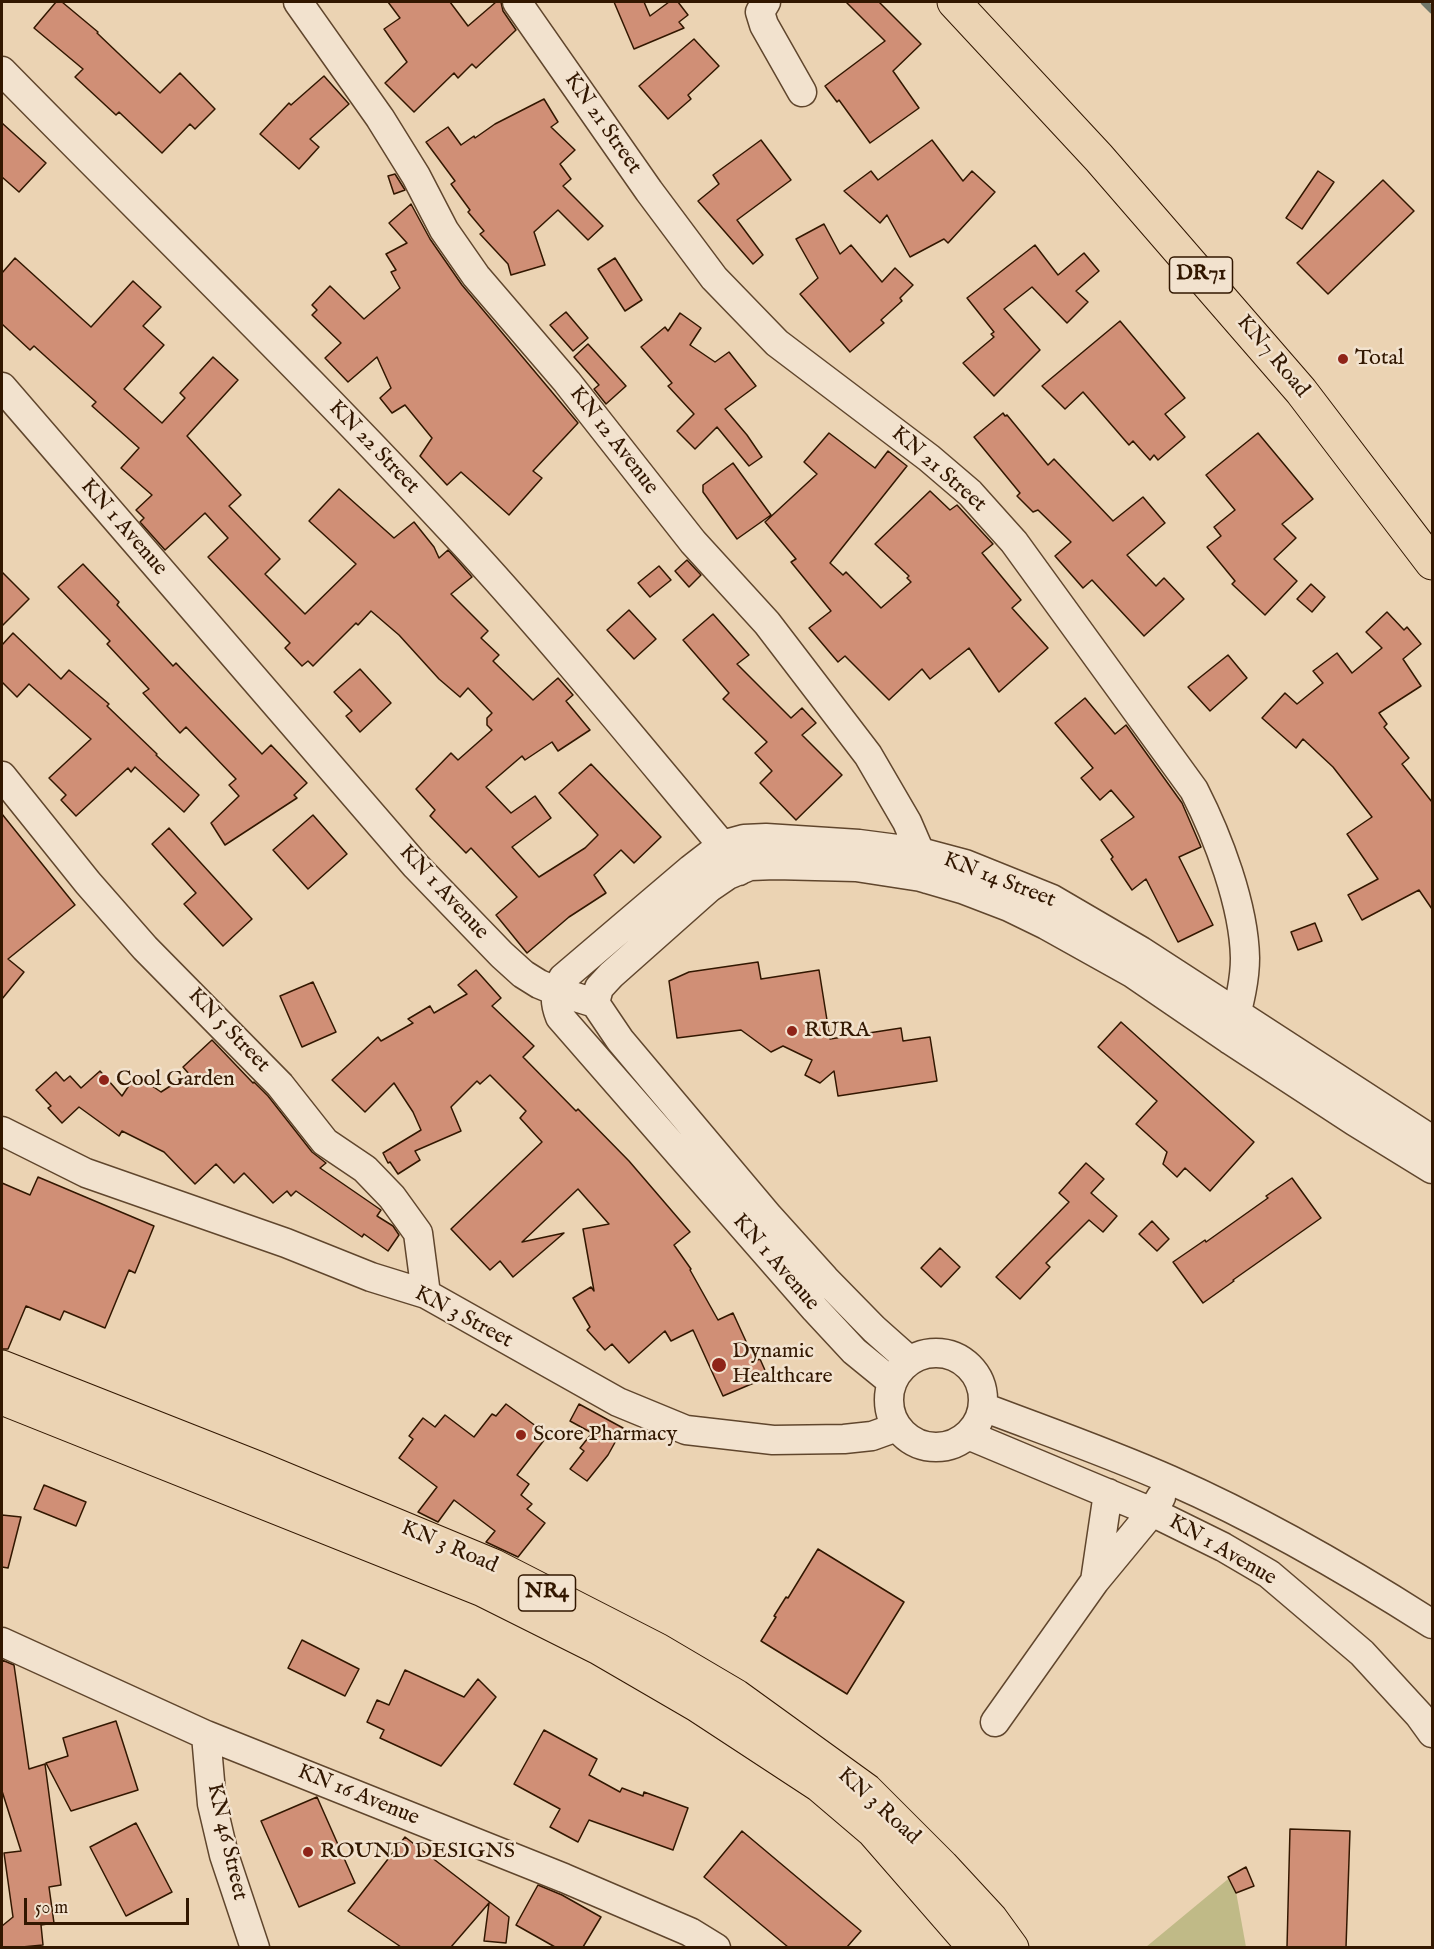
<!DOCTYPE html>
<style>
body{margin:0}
#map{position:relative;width:1434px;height:1949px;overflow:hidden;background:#ebd3b3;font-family:"IM FELL English",serif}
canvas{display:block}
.frame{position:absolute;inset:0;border:3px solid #321700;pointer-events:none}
.scale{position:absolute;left:24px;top:1898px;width:165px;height:27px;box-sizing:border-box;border:3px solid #321700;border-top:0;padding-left:8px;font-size:18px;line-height:21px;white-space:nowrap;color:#321700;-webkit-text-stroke:4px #f2e2ce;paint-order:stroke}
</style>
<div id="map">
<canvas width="1434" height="1949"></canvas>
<div class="frame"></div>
<div class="scale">50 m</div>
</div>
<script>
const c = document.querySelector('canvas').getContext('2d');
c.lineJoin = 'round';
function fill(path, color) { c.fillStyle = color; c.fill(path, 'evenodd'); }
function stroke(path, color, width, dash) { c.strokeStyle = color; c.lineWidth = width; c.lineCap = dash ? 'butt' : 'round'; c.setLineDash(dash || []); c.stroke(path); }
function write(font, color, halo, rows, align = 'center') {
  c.font = font + ' "IM FELL English",serif'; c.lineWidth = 5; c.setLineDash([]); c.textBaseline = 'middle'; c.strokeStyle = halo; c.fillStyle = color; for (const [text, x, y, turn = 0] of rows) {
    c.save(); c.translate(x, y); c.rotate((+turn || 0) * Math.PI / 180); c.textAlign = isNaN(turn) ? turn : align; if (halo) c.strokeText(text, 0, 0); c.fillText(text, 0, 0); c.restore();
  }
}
const green = new Path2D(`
 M1233 1875 1246 1947H1146Z`);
const stream = new Path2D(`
 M1424 2 1432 10`);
const building = new Path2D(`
 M56 2H62L98 32 97 33 160 93 180 73 215 109 195 129 190 124 162 153 119 112 116 115 75 77 83 69 34 28Z
 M388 2H450L468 26 496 2H501L503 11 516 30 476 68 472 64 458 78 454 73 414 112 385 83 407 62 384 29 400 18Z
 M614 2H644L650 16 669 2H678L688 15 679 22 684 28 634 49Z
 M846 2H879L921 44 893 71 919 108 870 143 839 100 837 102 825 86 885 41Z
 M694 39 719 66 688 95 691 99 668 119 639 86Z
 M324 76 349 104 310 139 319 147 299 169 260 134 289 103 291 105Z
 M544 99 558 122 551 127 575 150 560 164 571 179 563 186 603 226 588 240 558 210 534 232 545 265 511 275 508 264 480 234 484 231 468 212 470 210 451 184 455 181 426 142 448 127 461 145 474 136 475 138 495 124Z
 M2 123 46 163 19 192 2 177Z
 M761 140 791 180 737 220 763 255 753 264 698 201 719 184 713 175Z
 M932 140 963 181 972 171 995 192 948 243 944 239 910 257 887 215 880 223 844 191 871 171 878 180Z
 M1318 171 1334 182 1302 229 1286 218Z
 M395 174 405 190 394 194 388 176Z
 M1383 180 1414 211 1328 294 1297 263Z
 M411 204 430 239 462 285 578 423 533 471 542 478 509 515 461 472 447 485 420 456 432 438 405 405 392 413 380 398 391 388 377 357 348 382 325 358 341 343 312 315 317 310 312 305 330 286 364 319 400 288 391 272 396 270 386 254 407 243 389 223Z
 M824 224 840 254 851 245 882 282 895 268 913 285 900 298 902 301 881 320 884 323 850 352 800 294 818 278 796 239Z
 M1035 245 1058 275 1084 253 1099 271 1076 291 1088 302 1067 323 1032 287 1004 309 1040 350 994 396 963 363 994 337 991 334 994 332 967 298Z
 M15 258 91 327 133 281 161 307 143 326 164 345 124 389 162 423 185 398 180 393 213 357 238 380 187 436 241 495 229 506 280 559 265 574 305 614 356 564 309 521 339 489 394 538 414 522 434 547 439 558 448 550 458 561 472 577 451 594 488 631 481 638 499 655 493 661 533 700 558 678 573 695 566 701 590 730 558 751 552 742 525 760 522 756 486 787 511 813 535 796 551 818 512 847 539 877 585 848 598 835 559 793 591 764 661 837 634 863 621 850 594 875 606 893 569 917 527 953 496 915 517 897 471 848 466 853 430 816 435 810 416 789 451 753 458 760 492 730 487 725V718L492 713 468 688 460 697 439 679 399 635 371 611 358 625 356 623 313 666 308 661 302 666 285 648 290 643 208 557 228 538 205 513 165 550 140 522 144 518 136 510 152 495 121 468 139 448 92 406 96 402 34 346 30 350 2 324V273Z
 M615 258 642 300 625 311 598 269Z
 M566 312 588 338 573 351 550 325Z
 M680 313 701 328 690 345 715 362 729 352 756 386 725 409 747 435 762 457 749 466 717 427 695 449 677 431 694 414 668 386 672 383 641 347 665 327 668 331Z
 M1120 321 1185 398 1165 414 1185 437 1158 460 1154 455 1150 460 1133 441 1129 445 1083 392 1065 409 1042 386Z
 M588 344 626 386 606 404 594 389 599 385 574 357Z
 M1003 413 1005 416 1007 415 1048 465 1054 459 1113 521 1143 497 1165 523 1127 555 1156 586 1164 578 1184 599 1144 636 1092 580 1083 588 1055 556 1071 542 1038 510 1033 512 1017 496 1020 493 974 437Z
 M829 433 875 468 888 451 907 466 830 563 843 575 846 572 881 608 911 582 907 578 909 576 875 544 930 491 950 510 957 505 993 544 982 553 1021 600 1012 608 1048 648 999 692 969 648 930 679 922 669 889 700 845 656 838 662 809 628 831 611 791 562 796 559 765 522 817 474 804 462Z
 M1258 433 1313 499 1282 524 1296 538 1274 559 1297 581 1265 615 1232 584 1235 581 1207 547 1221 536 1214 527 1235 510 1206 475Z
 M733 463 771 515 737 539 703 492V485Z
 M687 560 701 575 689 587 675 571Z
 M83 564 119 602 117 605 173 666 176 663 262 754 271 745 307 783 294 795 297 798 225 845 211 823 239 796 229 785 236 779 186 727 180 733 143 693 149 689 107 644 110 641 58 587Z
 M659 566 671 580 650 597 638 583Z
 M2 572 29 599 2 626Z
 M1311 584 1325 597 1312 612 1297 599Z
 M629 610 656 639 634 659 607 630Z
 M1387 612 1404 630 1407 627 1421 644 1403 659 1421 686 1379 713 1387 724 1384 727 1409 758 1402 764 1432 802V909L1419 890 1362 920 1348 895 1378 879 1347 834 1372 817 1333 767 1303 739 1296 748 1262 718 1285 693 1297 704 1323 683 1313 671 1337 653 1352 673 1382 648 1366 632Z
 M713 614 749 655 737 664 791 718 802 708 816 723 802 735 842 775 796 820 760 783 772 771 755 753 767 742 723 699 729 693 683 640Z
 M13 633 61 679 69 670 109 704 107 706 157 754 156 755 199 795 184 812 135 767 131 772 128 768 76 816 61 800 66 795 49 778 91 739 29 684 17 697 2 682V645Z
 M1228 655 1247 678 1210 711 1188 687Z
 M360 669 391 703 360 732 346 716 352 711 334 692Z
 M1085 698 1115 734 1126 725 1182 803 1201 847 1179 857 1213 925 1178 942 1146 879 1132 890 1111 859 1113 857 1101 840 1134 817 1111 790 1100 800 1081 778 1093 768 1055 723Z
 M2 814 75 905 8 959 24 972 2 999Z
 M313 815 347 854 308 889 273 850Z
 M169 828 252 919 223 946 184 904 196 893 152 844Z
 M1315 923 1322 941 1298 950 1291 932Z
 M758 962 761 979 819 970 830 1039 901 1028 903 1041 930 1037 937 1081 838 1096 834 1071 820 1083 805 1075 812 1060 783 1046 771 1052 741 1030 677 1038 669 981 689 972Z
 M476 970 501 998 492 1006 534 1046 523 1057 576 1111 578 1109 629 1161 690 1232 674 1245 691 1269 690 1270 718 1320 733 1313 755 1361 760 1359 768 1377 723 1396 693 1330 671 1341 665 1331 629 1363 612 1344 605 1350 587 1330 590 1327 573 1298 591 1287 594 1291 583 1229 609 1224 578 1189 522 1242 564 1233 513 1277 500 1261 490 1270 451 1229 542 1142 520 1118 526 1111 490 1075 480 1084 477 1081 451 1107 461 1131 415 1151 420 1160 398 1174 390 1162 388 1163 383 1153 421 1130 413 1112 394 1083 365 1112 332 1080 378 1037 381 1041 413 1023 408 1019 430 1006 434 1013 467 994 458 985Z
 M313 982 336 1032 302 1047 280 996Z
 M1121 1022 1254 1142 1210 1191 1185 1168 1177 1177 1163 1164 1167 1152 1136 1124 1157 1101 1098 1047Z
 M212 1040 253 1083 254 1082 268 1096 312 1152 326 1163 320 1168 381 1210 377 1216 393 1226 399 1235 388 1251 364 1234 362 1237 296 1191 291 1196 287 1191 273 1203 244 1173 234 1183 216 1164 195 1184 164 1152 122 1131 119 1136 79 1107 62 1123 48 1108 51 1106 36 1090 56 1072 64 1081 70 1076 81 1088 100 1071 122 1096 136 1075 161 1092 189 1074 183 1067Z
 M1086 1163 1104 1179 1091 1193 1117 1216 1103 1232 1089 1220 1046 1263 1050 1267 1020 1299 996 1277 1069 1202 1059 1193Z
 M38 1177 154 1226 135 1273 129 1270 105 1328 64 1311 60 1320 26 1306 8 1349H2V1183L30 1195Z
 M1292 1178 1321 1218 1233 1280 1234 1281 1203 1303 1173 1262 1205 1240 1206 1242 1268 1198 1266 1196Z
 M1152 1221 1169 1239 1157 1251 1139 1234Z
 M940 1248 960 1267 941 1287 921 1268Z
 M506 1404 548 1435 517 1475 529 1484 521 1495 532 1504 527 1509 545 1523 518 1557 486 1542 495 1531 454 1500 438 1522 418 1512 437 1487 399 1458 413 1439 409 1436 423 1418 435 1427 445 1415 474 1437 492 1414 496 1416Z
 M579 1404 623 1428 608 1455 587 1481 570 1469 584 1451 580 1448 592 1433 570 1421Z
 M44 1485 86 1502 76 1526 34 1509Z
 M2 1515 21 1517 8 1568 2 1567Z
 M818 1549 904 1602 847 1694 761 1641 776 1617 774 1616 786 1597 788 1598Z
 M302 1640 359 1669 345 1696 288 1668Z
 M2 1660 14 1665 29 1769 45 1764 61 1885 49 1887 54 1923 41 1925 43 1945 22 1947H2V1926L13 1917 4 1853 21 1851 2 1791Z
 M405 1670 464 1697 478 1679 496 1697 441 1766 380 1738 384 1730 367 1722 377 1700 389 1705Z
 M116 1721 138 1790 71 1811 46 1763 68 1756 63 1738Z
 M544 1730 597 1759 589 1775 620 1792 622 1788 643 1796 644 1792 688 1808 673 1850 589 1820 578 1842 550 1827 560 1809 514 1784Z
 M317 1797 355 1883 299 1907 261 1821Z
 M136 1823 172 1892 126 1916 90 1847Z
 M1290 1829 1350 1831 1346 1947H1287Z
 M742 1831 861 1931 847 1947H788L704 1877Z
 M405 1837 509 1917 506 1943 484 1941 489 1903 451 1947H401L348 1911Z
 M1246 1867 1254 1886 1236 1893 1228 1877Z
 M538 1885 562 1895 601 1917 583 1947H555L516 1925Z`);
const minor = new Path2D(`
 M298 2 380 118 416 176 444 230 476 276 567 382 693 542 767 623 868 755 907 822 920 852 927 879
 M517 2 649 191 714 278 777 343 929 458 970 493 1014 542 1194 790C1218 837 1244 905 1245 958 1245 986 1236 1014 1230 1040
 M766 2 760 12 764 25 802 92
 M2 71C158 230 319 386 470 550 557 645 639 746 722 845L739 871
 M2 387 416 866 502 955 523 974 539 984 556 991 595 1003
 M2 776 88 883 145 948 280 1085 325 1142 365 1169 392 1197 418 1233 426 1294
 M595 1003 599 988 611 975 709 888 728 875 750 866 775 865 856 867 921 877 962 889 1009 907 1046 925 1132 973 1230 1040 1354 1121 1432 1169
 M595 1003 620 1040 769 1217 825 1279 874 1329 910 1361
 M2 1131 86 1173 286 1243 371 1277 426 1294 618 1402 686 1430 773 1440 844 1439 872 1436 897 1427
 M889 1400a47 47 0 1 1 94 0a47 47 0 1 1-94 0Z
 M892 1382 854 1351 815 1309 560 1017C554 1002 554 992 563 978L691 869 722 845 744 839 766 838 859 844 920 852 965 864 1052 899 1141 951 1432 1140
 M983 1407C1046 1431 1109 1453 1170 1480 1261 1520 1349 1571 1432 1624
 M968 1435 1152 1512 1223 1547 1269 1574 1362 1653 1419 1715 1432 1733
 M1095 1581 1108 1493
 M2 1642 206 1735 564 1878 690 1932 716 1948
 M995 1722 1095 1581 1152 1512 1161 1497
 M206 1735 212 1804 224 1855 255 1948`);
const major = new Path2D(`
 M954 2 1099 158 1301 391 1432 563`);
const highway = new Path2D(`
 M2 1367 258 1468 494 1566 658 1650 736 1696 866 1790 942 1866 991 1919 1012 1948
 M2 1398 483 1590 599 1648 697 1705 819 1785 873 1831 975 1948`);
const markers = [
 [1343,359,6,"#8f2418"],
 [792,1031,6,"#8f2418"],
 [104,1080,6,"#8f2418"],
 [719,1365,8,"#8f2418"],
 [521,1435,6,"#8f2418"],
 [308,1852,6,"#8f2418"]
];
const shields = [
 [1201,275,63],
 [547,1593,57]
];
const shieldNames = [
 ["DR71",1201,275],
 ["NR4",547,1593]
];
const streetNames = [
 ["KN 21 Street",602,124,55],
 ["KN7 Road",1272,357,50],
 ["KN 12 Avenue",613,441,52],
 ["KN 22 Street",373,448,46],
 ["KN 21 Street",938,470,41],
 ["KN 1 Avenue",123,528,49],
 ["KN 14 Street",999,881,21],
 ["KN 1 Avenue",443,893,47],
 ["KN 5 Street",228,1031,46],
 ["KN 1 Avenue",775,1263,49],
 ["KN 3 Street",463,1318,28],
 ["KN 3 Road",449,1548,23],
 ["KN 1 Avenue",1222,1551,30],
 ["KN 16 Avenue",358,1796,22],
 ["KN 3 Road",878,1807,42],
 ["KN 46 Street",226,1842,77]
];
const poiNames = [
 ["Total",1355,359],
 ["RURA",804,1031],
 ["Cool Garden",116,1080],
 ["Dynamic",732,1352],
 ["Healthcare",732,1377],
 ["Score Pharmacy",533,1435],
 ["ROUND DESIGNS",320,1852]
];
fill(green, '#c0ba87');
stroke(stream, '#6f776a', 7);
fill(building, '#d08f76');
stroke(building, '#321700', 1.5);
stroke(minor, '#60462d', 31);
stroke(major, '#321700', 35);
stroke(highway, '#321700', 35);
stroke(minor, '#f2e2ce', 28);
stroke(major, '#ebd3b3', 33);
stroke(highway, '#ebd3b3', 33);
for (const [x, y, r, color] of markers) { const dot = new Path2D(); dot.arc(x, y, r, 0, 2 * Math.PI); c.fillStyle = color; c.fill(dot); stroke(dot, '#f2e2ce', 2); }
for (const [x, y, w] of shields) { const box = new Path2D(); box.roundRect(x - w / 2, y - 18, w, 36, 4.5); c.fillStyle = '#f2e2ce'; c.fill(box); stroke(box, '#321700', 1.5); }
write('bold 21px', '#321700', null, shieldNames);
write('22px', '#321700', '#f2e2ce', streetNames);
write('22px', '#321700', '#f2e2ce', poiNames, 'left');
</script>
